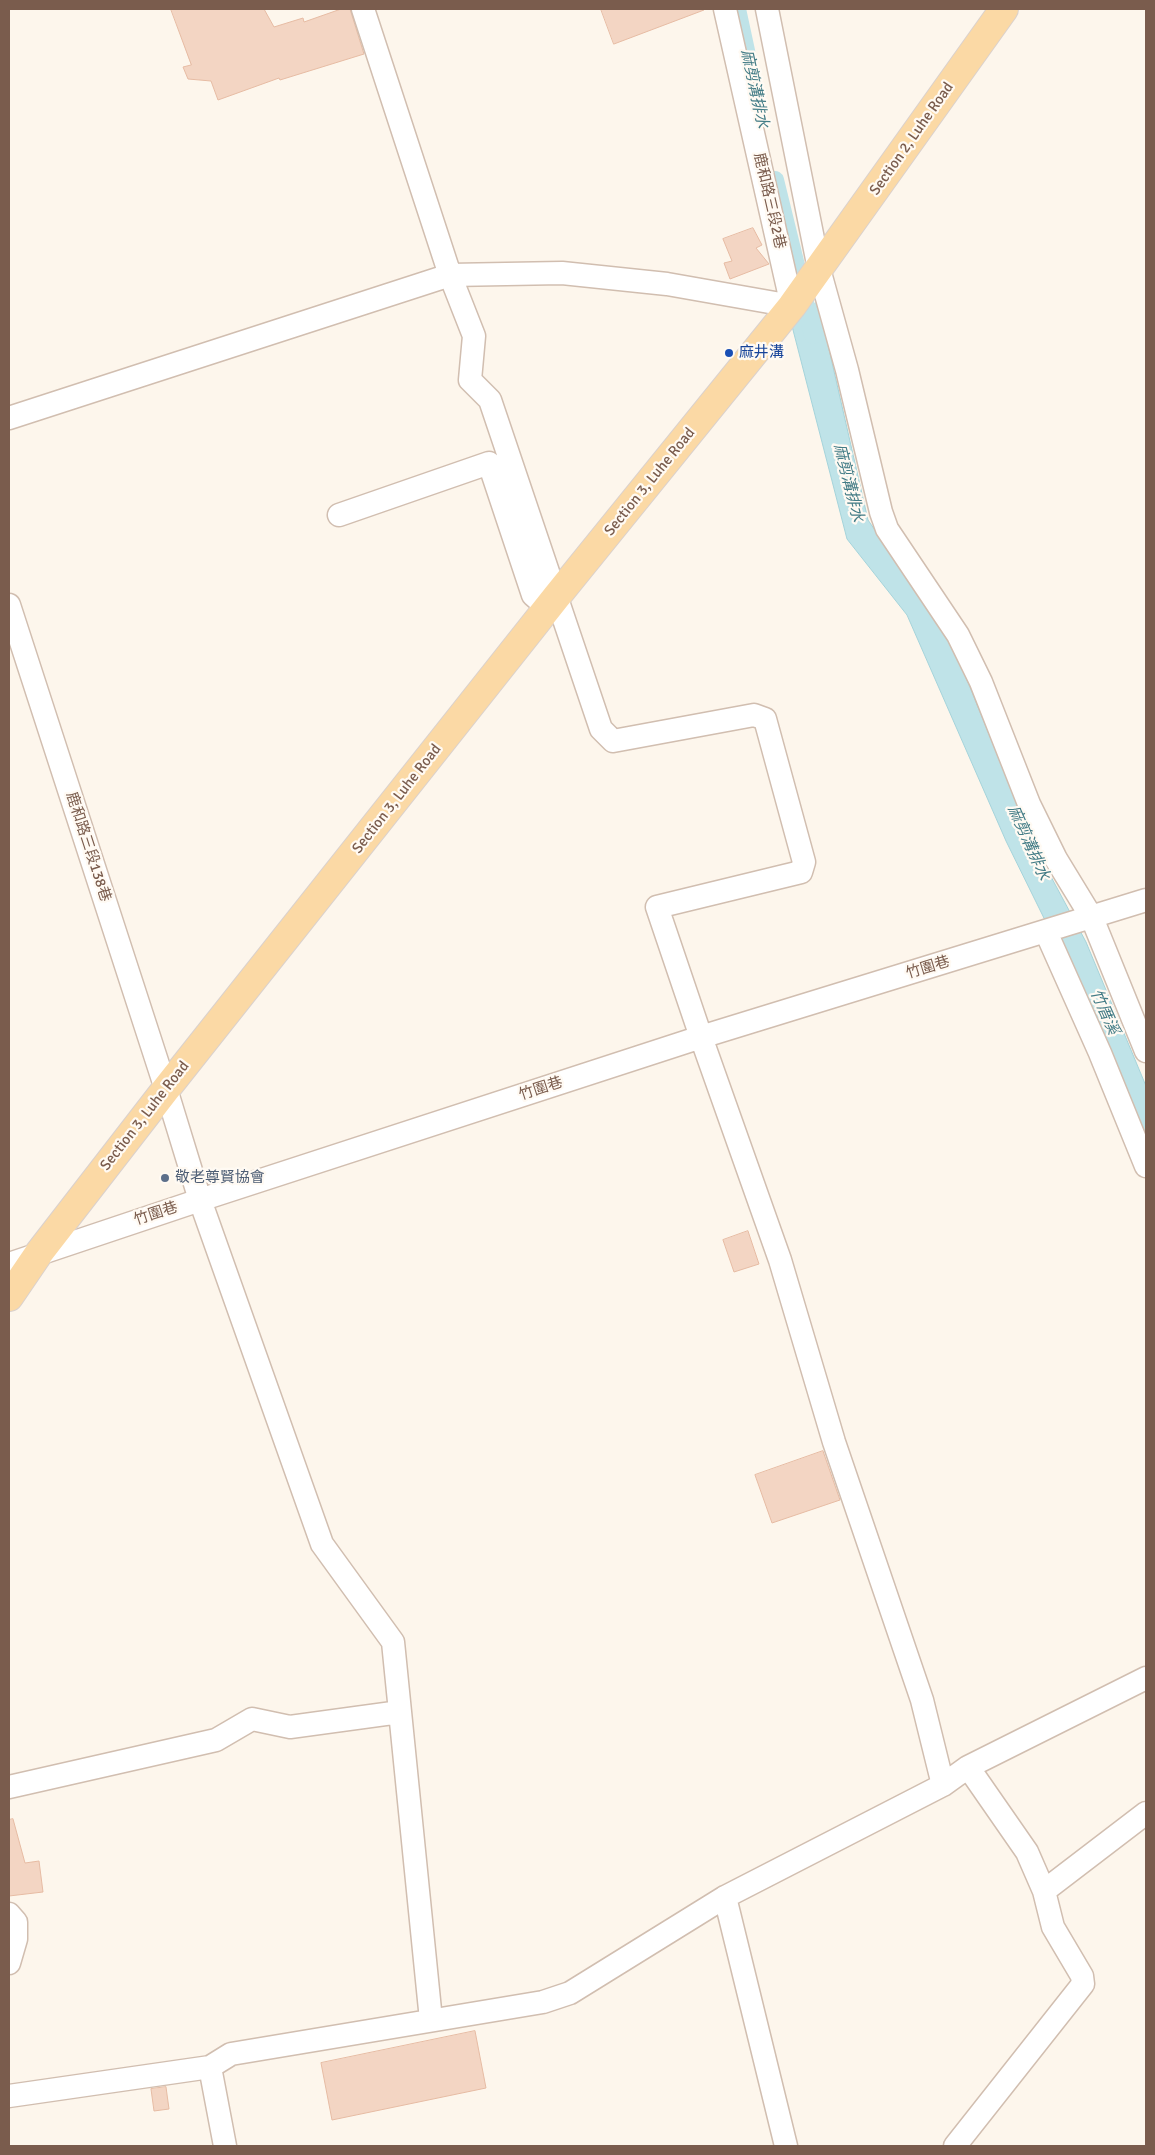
<!DOCTYPE html>
<meta charset="utf-8">
<style>
body{margin:0}
#map{position:relative;width:1155px;height:2155px;overflow:hidden;background:#fdf6ec;font-family:Signika,sans-serif}
canvas{display:block}
.frame{position:absolute;inset:0;border:10px solid #7a5c4d;pointer-events:none}
</style>
<div id="map">
<canvas width="1155" height="2155"></canvas>
<div class="frame"></div>
</div>
<script>
const c = document.querySelector('canvas').getContext('2d');
c.lineJoin = 'round';
function fill(path, color) { c.fillStyle = color; c.fill(path, 'evenodd'); }
function stroke(path, color, width, dash) { c.strokeStyle = color; c.lineWidth = width; c.lineCap = dash ? 'butt' : 'round'; c.setLineDash(dash || []); c.stroke(path); }
function write(font, color, halo, rows, align = 'center') {
  c.font = font + ' Signika,"Noto Sans TC",sans-serif'; c.lineWidth = 4.5; c.setLineDash([]); c.textBaseline = 'middle'; c.strokeStyle = halo; c.fillStyle = color; for (const [text, x, y, turn = 0] of rows) {
    c.save(); c.translate(x, y); c.rotate((+turn || 0) * Math.PI / 180); c.textAlign = isNaN(turn) ? turn : align; if (halo) c.strokeText(text, 0, 0); c.fillText(text, 0, 0); c.restore();
  }
}
const water = new Path2D(`
 M818 301 868 520 952 643 1034 845 1086 942 1146 1086V1136L1103 1038 1006 841 907 615 847 539 792 326Z`);
const canal = new Path2D(`
 M737 9 748 60
 M775 180 813 335`);
const building = new Path2D(`
 M171 9H264L274 27 303 18 304 22 341 9H350L364 54 280 80 279 78 218 100 211 81 188 79 183 67 191 65Z
 M601 9H704V10L614 44Z
 M753 228 762 245 756 248 769 264 730 279 724 263 732 261 723 239Z
 M748 1231 759 1264 734 1272 723 1240Z
 M823 1451 840 1500 772 1523 755 1475Z
 M13 1819 25 1863 39 1861 43 1892 9 1896V1820Z
 M475 2031 486 2088 332 2120 321 2063Z
 M166 2087 169 2109 154 2111 151 2089Z`);
const minor = new Path2D(`
 M363 9 450 275 474 336 470 380 490 400 601 729 613 741 754 715 765 719 804 862 801 872 657 907 701 1037 780 1260 834 1442 922 1700 943 1785
 M767 9 819 269 847 370 881 512 887 529 958 635 981 682 1029 804 1056 859 1092 918 1146 1051
 M9 418 450 275 562 273 667 284 792 306 725 9
 M339 515 489 463 533 595 548 608
 M9 605 166 1089 200 1200 322 1544 393 1642 431 2020
 M1046 932 1100 1053 1146 1166
 M9 1264 200 1200 701 1037 1146 900
 M9 1787 216 1740 252 1719 290 1727 400 1712
 M1044 1891 1146 1813
 M725 1897 786 2146
 M9 1914 16 1922V1939L9 1963
 M210 2067 225 2146
 M9 2096 210 2067 231 2054 543 2002 570 1993 725 1897 943 1785 968 1767 1146 1678
 M955 2146 1083 1984 1082 1976 1053 1927 1044 1891 1027 1852 968 1767`);
const major = new Path2D(`
 M9 1297 39 1253 166 1089 557 596 792 306 1004 9`);
const markers = [
 [729,353,5,"#1a4fb4"],
 [165,1178,5,"#5c6f8a"]
];
const streetNames = [
 ["Section 2, Luhe Road",912,139,-55],
 ["鹿和路三段2巷",769,201,77],
 ["Section 3, Luhe Road",650,482,-51],
 ["Section 3, Luhe Road",397,799,-52],
 ["鹿和路三段138巷",88,847,72],
 ["竹圍巷",928,968,-17],
 ["竹圍巷",541,1089,-18],
 ["Section 3, Luhe Road",145,1116,-52],
 ["竹圍巷",156,1214,-18]
];
const transitNames = [
 ["麻井溝",739,353]
];
const serviceNames = [
 ["敬老尊賢協會",175,1178]
];
const waterNames = [
 ["麻剪溝排水",754,89,78],
 ["麻剪溝排水",848,483,76],
 ["麻剪溝排水",1028,843,66],
 ["竹厝溪",1104,1012,66]
];
fill(water, '#bfe3e8');
stroke(water, '#a5d3da', 1);
stroke(canal, '#bfe3e8', 18);
fill(building, '#f3d5c3');
stroke(building, '#e6bba3', 1);
stroke(minor, '#d1beb0', 25);
stroke(major, '#dad1cd', 30);
stroke(minor, '#fff', 22);
stroke(major, '#fbd9a5', 28);
for (const [x, y, r, color] of markers) { const dot = new Path2D(); dot.arc(x, y, r, 0, 2 * Math.PI); c.fillStyle = color; c.fill(dot); stroke(dot, '#fffaf3', 2); }
write('15px', '#7a5c4d', '#fffaf3', streetNames);
write('15px', '#164399', '#fffaf3', transitNames, 'left');
write('15px', '#4e5e75', '#fffaf3', serviceNames, 'left');
write('italic 16px', '#437c86', '#fffaf3', waterNames);
</script>
